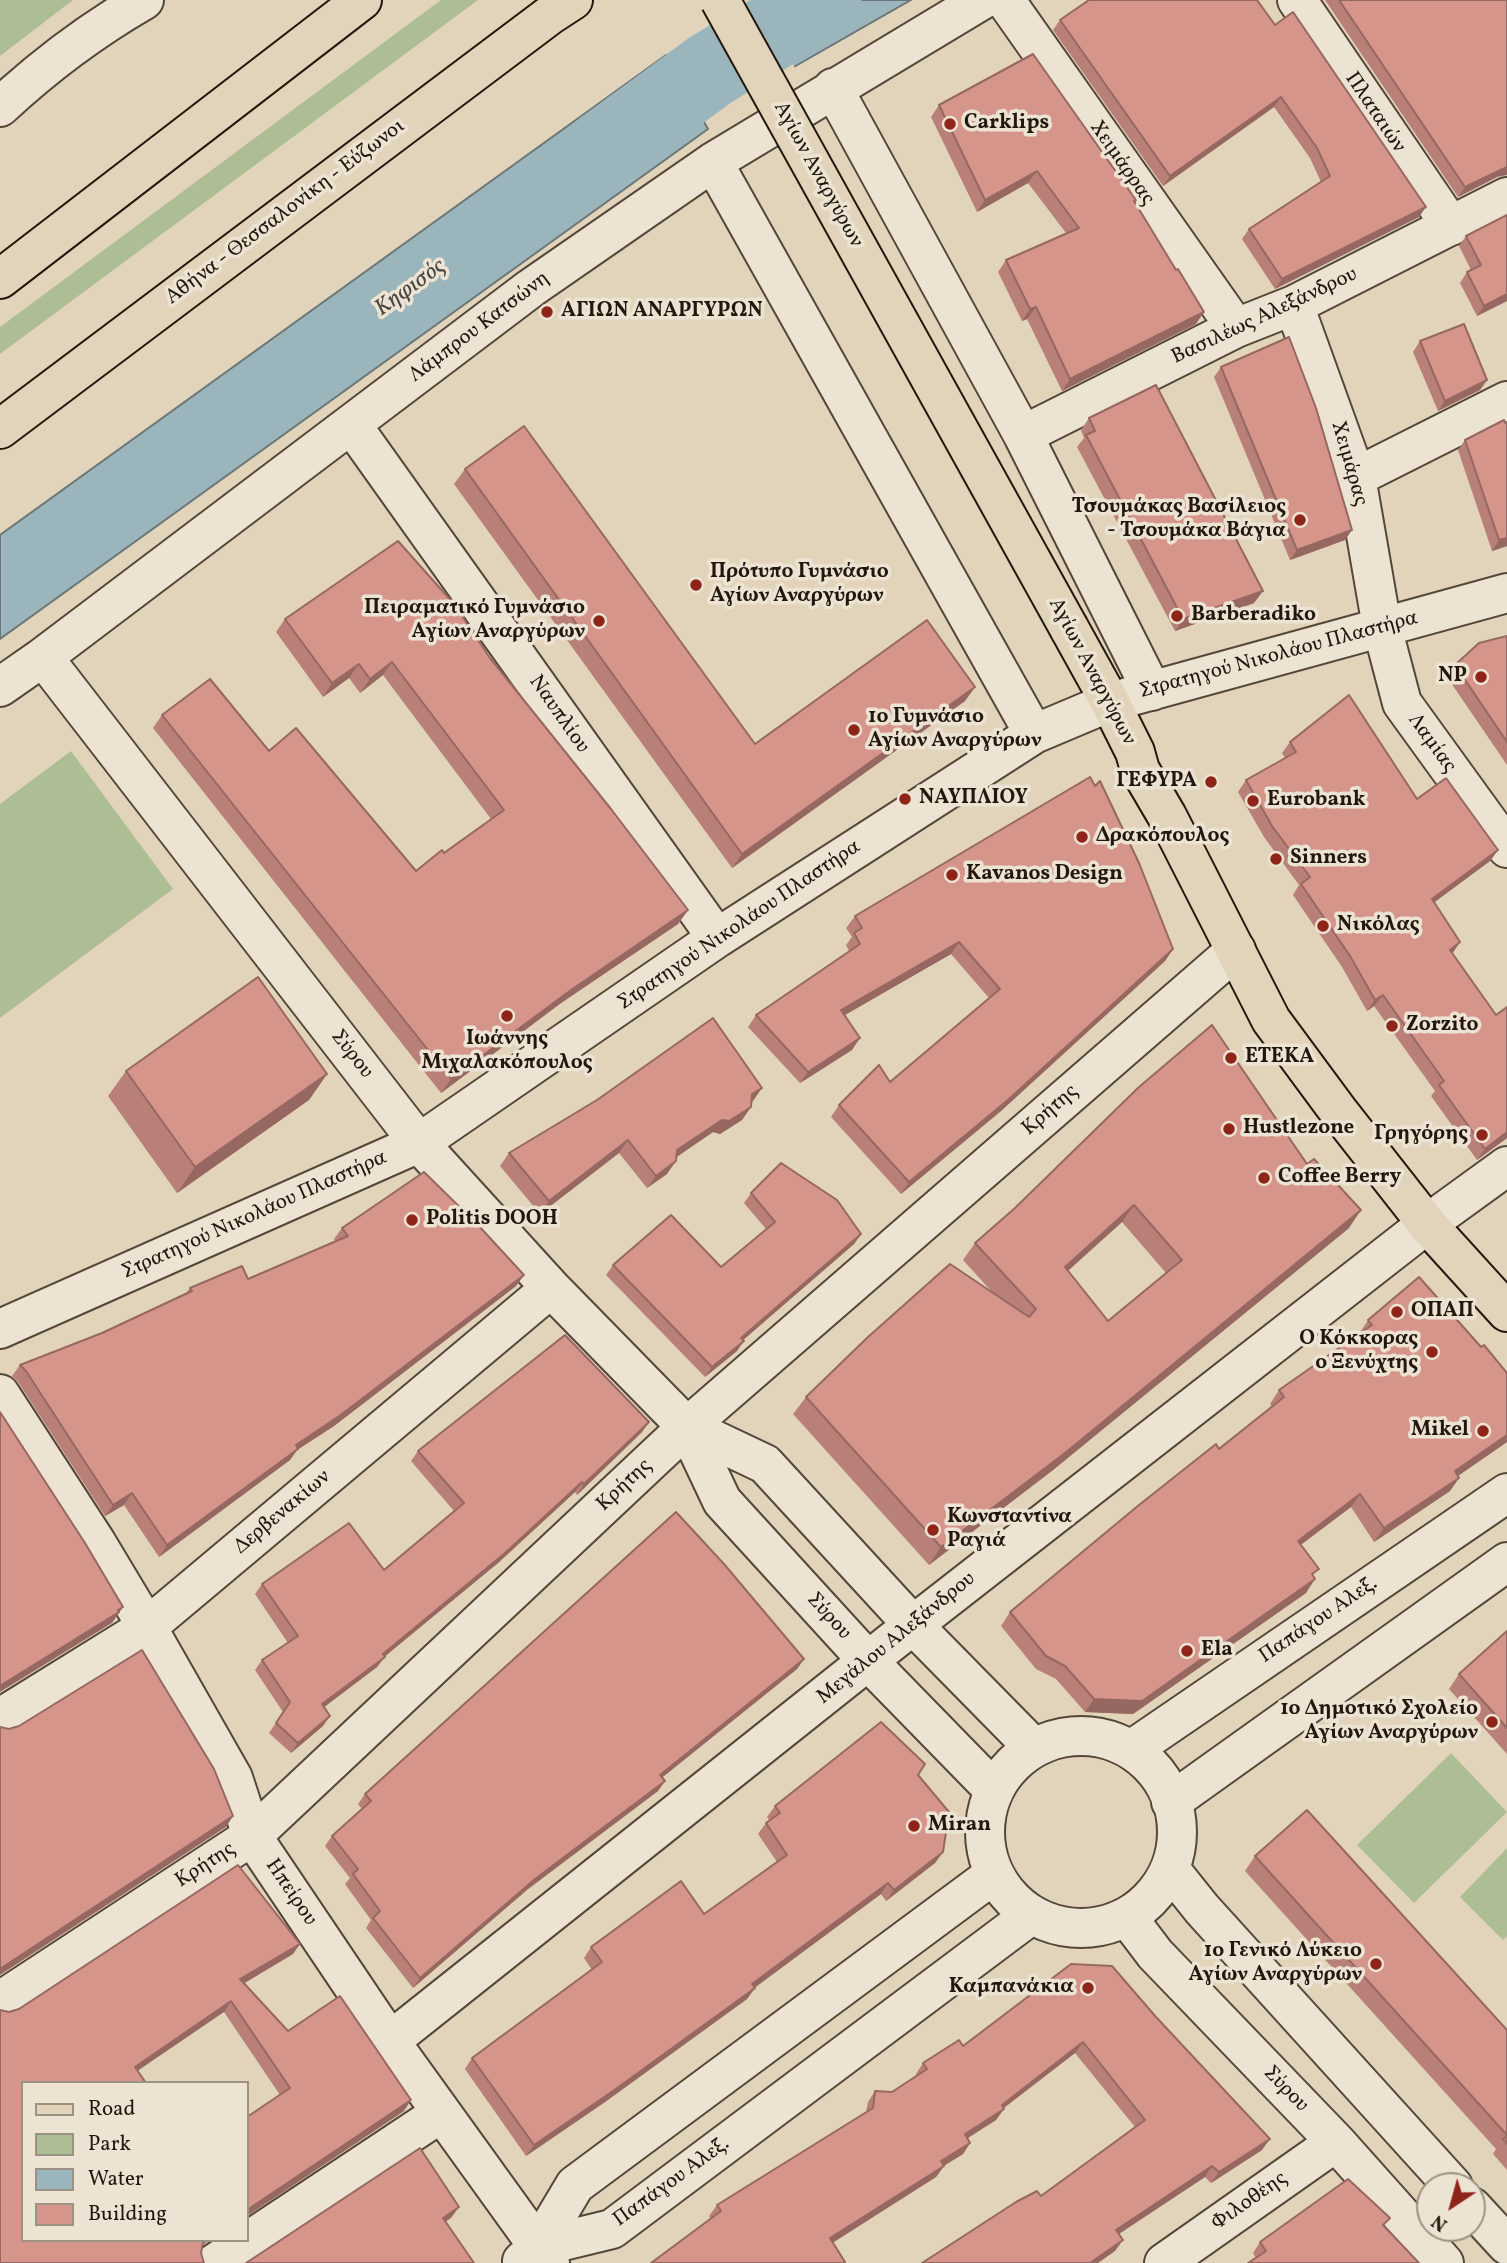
<!DOCTYPE html>
<meta charset="utf-8">
<style>
body{margin:0}
#map{position:relative;width:1507px;height:2263px;overflow:hidden;background:#e2d4bb;font-family:Vollkorn,serif}
canvas{display:block}
.legend{position:absolute;left:21px;top:2081px;width:228px;height:161px;box-sizing:border-box;background:#ece3d3;border:2px solid #9c9284;margin:0;padding:9px 12px;list-style:none;font-size:21px;color:#24180e}
.legend li{display:flex;align-items:center;gap:14px;height:35px}
.legend b{width:35px;border:2px solid #9c9284}
.north{position:absolute;left:1416px;top:2172px;width:70px;height:70px;box-sizing:border-box;background:#ece3d3;border:2px solid #9c9284;border-radius:50%;rotate:216deg;font-size:19px;font-weight:700;line-height:28px;text-align:center;color:#24180e}
.north::after{content:'';display:block;margin:auto;width:24px;height:32px;background:#8f2418;clip-path:polygon(50% 0,100% 100%,50% 72%,0 100%)}
</style>
<div id="map">
<canvas width="1507" height="2263"></canvas>
<ul class="legend">
<li><b style="height:9px;background:#e2d4bb"></b>Road</li>
<li><b style="height:19px;background:#aebe94"></b>Park</li>
<li><b style="height:19px;background:#9bb5bc"></b>Water</li>
<li><b style="height:19px;background:#d6958b"></b>Building</li>
</ul>
<div class="north">N</div>
</div>
<script>
const c = document.querySelector('canvas').getContext('2d');
c.lineJoin = 'round';
function fill(path, color) { c.fillStyle = color; c.fill(path, 'evenodd'); }
function stroke(path, color, width, dash) { c.strokeStyle = color; c.lineWidth = width; c.lineCap = dash ? 'butt' : 'round'; c.setLineDash(dash || []); c.stroke(path); }
function write(font, color, halo, rows, align = 'center') {
  c.font = font + ' Vollkorn,serif'; c.lineWidth = 7; c.setLineDash([]); c.textBaseline = 'middle'; c.strokeStyle = halo; c.fillStyle = color; for (const [text, x, y, turn = 0] of rows) {
    c.save(); c.translate(x, y); c.rotate((+turn || 0) * Math.PI / 180); c.textAlign = isNaN(turn) ? turn : align; if (halo) c.strokeText(text, 0, 0); c.fillText(text, 0, 0); c.restore();
  }
}
const green = new Path2D(`
 M0 0H73L0 56Z
 M441 0H478L0 354V327Z
 M71 751 173 889 0 1018V804Z
 M1451 1753 1507 1812 1414 1903 1357 1845Z
 M1507 1848V1936L1503 1940 1460 1897Z`);
const water = new Path2D(`
 M751 0H911L792 68Z
 M666 55 708 129 0 639V535Z`);
const pier = new Path2D(`
 M747 0H758L796 70H789Z`);
const river = new Path2D(`
 M600 151 709 71 823 0`);
const minor = new Path2D(`
 M1005 0 1236 328
 M1297 0 1451 226
 M833 88 1023 435 1152 691
 M0 107C44 66 92 30 144 0
 M713 162 1034 734
 M1294 305 1356 477 1382 627 1402 703 1507 848
 M351 424 717 938
 M1023 435 1236 328 1294 305 1507 197
 M1356 477 1507 401
 M43 657 419 1143 551 1288 687 1427 722 1501 869 1662 993 1789
 M0 687 43 657 531 288 713 162 982 0
 M0 1329 419 1143 717 938 1034 734 1110 702 1507 593
 M0 1394 96 1542 147 1627 233 1778 252 1836 390 2041 550 2263
 M687 1427 765 1464 913 1625 1033 1747
 M0 1718 147 1627 551 1288
 M985 1832a96 96 0 1 1 192 0a96 96 0 1 1-192 0Z
 M1131 1750 1507 1493
 M1171 1802 1507 1562
 M1170 1869 1202 1909 1453 2186
 M1127 1917 1155 1954 1336 2142 1444 2263
 M0 2001 252 1836 687 1427 1236 950
 M390 2041 913 1625 1427 1224 1507 1166
 M1472 2207 1507 2245
 M538 2247 612 2229 1031 1915
 M522 2261 538 2247 575 2185 993 1875
 M215 2263 441 2113
 M1164 2263 1336 2142`);
const major = new Path2D(`
 M1069 628 1110 702 1135 752 1140 770 1167 816 1271 1020 1339 1112 1427 1224 1507 1312`);
const highway = new Path2D(`
 M0 279 362 0
 M0 429 550 15 573 0`);
const majorBridge = new Path2D(`
 M720 0 1069 628`);
const wall = new Path2D(`
 M1325 0H1507L1497 177 1458 197Z
 M1060 20 1275 25 1419 217 1275 289 1242 239 1249 229 1321 182 1310 158 1274 107 1163 186 1053 30Z
 M939 105 1134 201 1196 324 1062 391 1027 319 1022 321 998 272 1006 260 1066 233 1028 183 977 212 931 117Z
 M1466 236 1507 301 1477 316 1460 283 1467 272 1471 270 1459 246Z
 M1420 341 1487 380 1480 390 1438 411 1413 352Z
 M1221 367 1345 540 1290 560 1214 377Z
 M1089 418 1254 603 1175 631 1077 447 1084 438 1081 430Z
 M1507 422V546L1492 551 1458 450 1465 440Z
 M465 469 755 744 975 687 965 701 732 868 454 484Z
 M285 619 490 658 688 910 678 924 561 1003 441 1093 153 728 162 715 269 751 416 871 444 853 491 819 383 675 360 693 349 678 323 697 276 632Z
 M1507 636V765L1447 677 1455 665Z
 M1290 742 1417 799 1498 850 1490 861 1434 902 1453 953 1507 1138 1477 1160 1431 1096 1435 1091 1374 1006 1367 1011 1342 967 1293 895 1299 885 1264 837 1238 792 1246 780 1285 758 1282 753Z
 M855 916 1173 949 1165 961 1001 1111 901 1194 831 1117 839 1105 890 1082 989 998 951 954 844 1015 852 1050 800 1083 748 1027 756 1015 849 951 846 945 852 937 846 928Z
 M126 1071 327 1074 309 1100 177 1193 108 1096Z
 M1139 1087 1349 1228 1053 1470 929 1565 793 1414 806 1397 992 1292 963 1260 975 1243 1015 1208ZM1122 1222 1166 1273 1108 1321 1068 1271Z
 M753 1101 752 1102 751 1107 742 1120 720 1134 713 1132 676 1157 667 1174 647 1188 619 1153 540 1214 500 1166 509 1153Z
 M751 1193 861 1234 854 1244 743 1340 737 1351 705 1377 606 1275 613 1265 721 1267 766 1229 744 1203Z
 M342 1228 524 1275 516 1286 334 1426 297 1450 290 1460 159 1557 124 1505 105 1516 18 1382 12 1376 20 1365 102 1333 186 1293 190 1288 248 1279 335 1241 334 1239Z
 M1368 1320 1481 1347 1507 1373V1442L1458 1476 1459 1478 1450 1491 1374 1542 1351 1507 1301 1545 1313 1577 1306 1593 1133 1714 1085 1712 1056 1679 1036 1669 1001 1626 1010 1612 1272 1406 1270 1404 1279 1390 1359 1334Z
 M649 1422 642 1432 577 1495 575 1492 498 1563 384 1656 377 1667 324 1707 323 1726 291 1753 269 1733 283 1712 255 1670 262 1660 288 1643 255 1594 262 1584 384 1570 454 1511 411 1461 418 1451Z
 M1507 1631V1754L1449 1689 1459 1674Z
 M804 1659 797 1669 662 1777 665 1781 658 1791 528 1889 413 1988 366 1928 371 1920 345 1884 350 1878 325 1846 332 1836 362 1809 358 1804 365 1794Z
 M918 1775 943 1852 935 1863 886 1901 881 1894 755 1987 747 1999 605 2102 526 2156 465 2069 472 2058 592 1970 584 1958 591 1947 704 1914 777 1862 758 1834 766 1823 770 1821 767 1817 775 1806Z
 M1255 1856 1507 2030V2170L1493 2154 1496 2149 1245 1871Z
 M293 1954 244 1983 288 2031 404 2111 247 2216V2117L280 2095 224 2012 23 2083V2240H210L202 2246 201 2253 0 2263 9 2012Z
 M1071 1964 1262 2150 1211 2183 1205 2177 1119 2234 1115 2251 1041 2196 1135 2127 1075 2053 1004 2108 996 2120 967 2138 970 2143 963 2154 944 2166 936 2177 833 2242 711 2219 709 2216 717 2205 866 2112 868 2102 875 2091 892 2092 917 2076 916 2074 923 2063 963 2046Z
 M1384 2226 1256 2258 1253 2253 1260 2242Z`);
const shadedWall = new Path2D(`
 M1281 97 1274 107 1163 186 1170 176Z
 M1504 167H1507V175L1497 177 1458 197 1465 187Z
 M1037 171 1028 183 977 212 985 200Z
 M1426 207 1419 217 1275 289 1282 279Z
 M1507 294V301L1477 316 1484 306Z
 M1036 307 1027 319 1022 321 1030 309Z
 M1204 312 1196 324 1062 391 1070 379Z
 M1487 380 1480 390 1438 411 1445 401Z
 M1352 530 1345 540 1290 560 1297 550Z
 M1507 538V546L1492 551 1499 540Z
 M1263 591 1254 603 1175 631 1183 619Z
 M392 662 383 675 360 693 370 679Z
 M359 664 349 678 323 697 332 683Z
 M975 687 965 701 732 868 742 854Z
 M1498 850 1490 861 1424 910 1432 899Z
 M688 910 678 924 561 1003 441 1093 451 1079 571 990Z
 M959 942 951 954 833 1022 841 1010Z
 M1460 942 1452 954 1450 950Z
 M1173 949 1165 961 1001 1111 901 1194 909 1182Z
 M1383 995 1374 1006 1367 1011 1375 1000Z
 M860 1038 852 1050 800 1083 808 1072Z
 M327 1074 309 1100 177 1193 195 1167Z
 M762 1088 753 1101 743 1107 752 1094Z
 M751 1107 742 1120 720 1134 713 1132 668 1163 677 1150 722 1120Z
 M1507 1132V1138L1477 1160 1485 1149Z
 M628 1140 619 1153 540 1214 549 1201Z
 M676 1161 667 1174 647 1188 656 1176Z
 M1134 1205 1122 1222 1053 1284 1065 1267Z
 M1361 1210 1349 1228 1053 1470 929 1565 941 1547Z
 M861 1234 854 1244 734 1348 741 1338Z
 M524 1275 516 1286 334 1426 297 1450 290 1460 159 1557 167 1545 296 1445Z
 M744 1341 737 1351 705 1377 712 1367Z
 M649 1422 642 1432 577 1495 584 1484Z
 M1507 1435V1442L1446 1484 1455 1471Z
 M1459 1478 1450 1491 1374 1542 1384 1528Z
 M582 1482 575 1492 498 1563 377 1663 385 1657 377 1667 315 1714 322 1704Z
 M132 1493 124 1505 105 1516 113 1505Z
 M1360 1494 1351 1507 1288 1554 1298 1541Z
 M1315 1579 1306 1593 1133 1714 1085 1712 1094 1699Z
 M123 1607 112 1623 0 1692V1686Z
 M804 1659 797 1669 653 1785 660 1775Z
 M330 1716 323 1726 291 1753 298 1743Z
 M665 1781 658 1791 528 1889 413 1988 420 1978 535 1879Z
 M233 1816 226 1827 0 1975V1969Z
 M943 1852 935 1863 886 1901 894 1890Z
 M888 1883 881 1894 745 1995 752 1984Z
 M300 1944 293 1954 233 1990 240 1979Z
 M755 1988 747 1999 605 2102 526 2156 534 2145Z
 M231 2001 224 2012 127 2078 135 2067Z
 M1083 2042 1075 2053 997 2113 1004 2109 996 2120 957 2145 965 2134Z
 M411 2100 404 2111 247 2216V2210Z
 M1270 2139 1262 2150 1211 2183 1219 2172Z
 M970 2143 963 2154 933 2172 941 2161Z
 M944 2166 936 2177 823 2249 830 2238Z
 M1212 2166 1205 2177 1108 2241 1116 2230Z
 M459 2207 451 2218 435 2229 443 2218Z
 M1123 2240 1115 2251 1098 2263H1090Z`);
const building = new Path2D(`
 M1089 0H1257L1275 25 1293 12 1426 207 1282 279 1249 229 1330 176 1317 148 1281 97 1170 176 1060 20Z
 M1339 0H1507V167L1465 187Z
 M1033 54 1136 200 1134 201 1176 270 1178 269 1204 312 1070 379 1036 307 1030 309 1006 260 1079 228 1037 171 985 200 939 105Z
 M1507 215V294L1484 306 1467 272 1481 265 1466 236Z
 M1464 324 1487 380 1445 401 1420 341Z
 M1289 337 1316 408 1352 530 1297 550 1221 367Z
 M1156 385 1263 591 1183 619 1086 435 1095 431 1089 418Z
 M1504 420 1505 423 1507 422V538L1499 540 1465 440Z
 M524 426 755 744 927 620 975 687 742 854 465 469Z
 M398 541 454 604 490 658 611 809 688 910 571 990 451 1079 162 715 210 679 269 751 296 728 416 871 442 850 444 853 504 810 392 662 370 679 359 664 332 683 285 619Z
 M1507 636V742L1455 665 1479 643Z
 M1349 695 1417 799 1446 778 1498 850 1432 899 1460 942 1450 950 1496 1015 1507 1007V1132L1485 1149 1439 1085 1444 1081 1383 995 1375 1000 1350 956 1301 884 1310 877 1272 826 1246 780 1296 752 1290 742Z
 M1090 777 1095 786 1100 781 1139 863 1173 949 1009 1099 909 1182 839 1105 879 1065 890 1082 1000 989 959 942 841 1010 860 1038 808 1072 756 1015 860 944 854 933 862 928 855 916Z
 M258 977 327 1074 195 1167 126 1071Z
 M713 1018 762 1088 752 1094 751 1107 729 1121 722 1120 677 1150 676 1161 656 1176 628 1140 549 1201 509 1153 597 1100Z
 M1212 1025 1307 1164 1314 1159 1361 1210 1065 1453 941 1547 806 1397 868 1337 950 1264 1029 1317 1036 1309 975 1243 1015 1208 1139 1087ZM1134 1205 1182 1260 1108 1321 1065 1267Z
 M781 1163 837 1200 861 1234 741 1338 744 1341 712 1367 613 1265 671 1215 721 1267 775 1222 751 1193Z
 M424 1172 478 1225 524 1275 342 1414 296 1445 298 1449 167 1545 132 1493 113 1505 26 1371 20 1365 102 1333 192 1291 190 1288 242 1266 248 1279 348 1236 342 1228Z
 M1419 1277 1481 1347 1484 1345 1507 1373V1435L1455 1471 1459 1478 1384 1528 1360 1494 1298 1541 1319 1569 1312 1574 1315 1579 1142 1701 1094 1699 1065 1666 1046 1656 1010 1612 1139 1505 1216 1444 1219 1449 1284 1397 1279 1390 1372 1325 1368 1320Z
 M565 1335 649 1422 584 1484 582 1482 505 1553 383 1654 385 1657 322 1704 330 1716 298 1743 276 1723 290 1702 262 1660 298 1636 262 1584 349 1523 384 1570 464 1503 418 1451Z
 M0 1412 85 1543 123 1607 118 1610 119 1612 0 1686Z
 M676 1512 724 1564 804 1659 660 1775 665 1781 535 1879 420 1978 373 1918 380 1911 353 1874 358 1869 332 1836 371 1801 365 1794Z
 M1507 1631V1728L1459 1674Z
 M142 1650 214 1769 233 1816 0 1969V1727L9 1729 19 1726Z
 M881 1722 925 1764 918 1775 949 1812 943 1852 894 1890 888 1883 752 1984 755 1988 613 2091 534 2145 472 2058 602 1962 591 1947 681 1881 704 1914 787 1855 766 1823 780 1813 775 1806Z
 M1307 1810 1507 2030V2135L1255 1856Z
 M238 1865 300 1944 240 1979 288 2031 340 1996 411 2100 247 2210V2117L290 2088 231 2001 135 2067 146 2083H23V2240H205L203 2243 201 2253 204 2263H0V2010L9 2012 19 2009Z
 M1071 1964 1112 1966 1156 2017 1270 2139 1219 2172 1212 2166 1116 2230 1123 2240 1090 2263H922L1016 2202 1037 2191 1041 2196 1145 2120 1083 2042 1002 2105 1004 2109 965 2134 970 2143 941 2161 944 2166 830 2238 845 2262 844 2263H651L721 2211 717 2205 873 2108 875 2091 892 2092 927 2069 923 2063 959 2040 963 2046Z
 M1507 2136V2144L1503 2139Z
 M420 2148 459 2207 443 2218 474 2263H246Z
 M1348 2179 1390 2218 1383 2225 1419 2263H1248L1266 2251 1260 2242Z`);
const markers = [
 [950,124,7,"#8f2418"],
 [547,312,7,"#8f2418"],
 [1300,520,7,"#8f2418"],
 [696,585,7,"#8f2418"],
 [1177,616,7,"#8f2418"],
 [599,621,7,"#8f2418"],
 [1481,677,7,"#8f2418"],
 [854,730,7,"#8f2418"],
 [1211,782,7,"#8f2418"],
 [905,799,7,"#8f2418"],
 [1253,801,7,"#8f2418"],
 [1082,837,7,"#8f2418"],
 [1276,859,7,"#8f2418"],
 [952,875,7,"#8f2418"],
 [1323,926,7,"#8f2418"],
 [507,1016,7,"#8f2418"],
 [1392,1026,7,"#8f2418"],
 [1231,1058,7,"#8f2418"],
 [1229,1129,7,"#8f2418"],
 [1482,1135,7,"#8f2418"],
 [1264,1178,7,"#8f2418"],
 [412,1220,7,"#8f2418"],
 [1397,1312,7,"#8f2418"],
 [1432,1352,7,"#8f2418"],
 [1483,1431,7,"#8f2418"],
 [933,1530,7,"#8f2418"],
 [1187,1651,7,"#8f2418"],
 [1492,1722,7,"#8f2418"],
 [914,1826,7,"#8f2418"],
 [1376,1964,7,"#8f2418"],
 [1088,1988,7,"#8f2418"]
];
const streetNames = [
 ["Πλαταιών",1374,113,56],
 ["Χειμάρρας",1121,164,55],
 ["Αγίων Αναργύρων",817,175,61],
 ["Αθήνα - Θεσσαλονίκη - Εύζωνοι",286,213,-37],
 ["Βασιλέως Αλεξάνδρου",1265,317,-25],
 ["Λάμπρου Κατσώνη",480,328,-37],
 ["Χειμάρας",1348,464,74],
 ["Στρατηγού Νικολάου Πλαστήρα",1279,656,-15],
 ["Αγίων Αναργύρων",1091,672,62],
 ["Ναυπλίου",558,715,55],
 ["Λαμίας",1431,744,54],
 ["Στρατηγού Νικολάου Πλαστήρα",740,926,-34],
 ["Σύρου",351,1055,52],
 ["Κρήτης",1051,1111,-41],
 ["Στρατηγού Νικολάου Πλαστήρα",255,1216,-24],
 ["Κρήτης",625,1486,-43],
 ["Δερβενακίων",283,1513,-40],
 ["Σύρου",828,1617,48],
 ["Παπάγου Αλεξ.",1319,1621,-34],
 ["Μεγάλου Αλεξάνδρου",897,1639,-39],
 ["Κρήτης",206,1866,-33],
 ["Ηπείρου",290,1893,56],
 ["Σύρου",1285,2090,46],
 ["Παπάγου Αλεξ.",672,2183,-36],
 ["Φιλοθέης",1250,2202,-35]
];
const poiNames = [
 ["Carklips",964,124],
 ["ΑΓΙΩΝ ΑΝΑΡΓΥΡΩΝ",561,312],
 ["Τσουμάκας Βασίλειος",1286,508,"right"],
 ["- Τσουμάκα Βάγια",1286,532,"right"],
 ["Πρότυπο Γυμνάσιο",710,573],
 ["Αγίων Αναργύρων",710,597],
 ["Πειραματικό Γυμνάσιο",585,609,"right"],
 ["Αγίων Αναργύρων",585,633,"right"],
 ["Barberadiko",1191,616],
 ["NP",1467,677,"right"],
 ["1ο Γυμνάσιο",868,718],
 ["Αγίων Αναργύρων",868,742],
 ["ΓΕΦΥΡΑ",1197,782,"right"],
 ["ΝΑΥΠΛΙΟΥ",919,799],
 ["Eurobank",1267,801],
 ["Δρακόπουλος",1096,837],
 ["Sinners",1290,859],
 ["Kavanos Design",966,875],
 ["Νικόλας",1337,926],
 ["Zorzito",1406,1026],
 ["Ιωάννης",507,1040,"center"],
 ["Μιχαλακόπουλος",507,1064,"center"],
 ["ΕΤΕΚΑ",1245,1058],
 ["Hustlezone",1243,1129],
 ["Γρηγόρης",1468,1135,"right"],
 ["Coffee Berry",1278,1178],
 ["Politis DOOH",426,1220],
 ["ΟΠΑΠ",1411,1312],
 ["Ο Κόκκορας",1418,1340,"right"],
 ["ο Ξενύχτης",1418,1364,"right"],
 ["Mikel",1469,1431,"right"],
 ["Κωνσταντίνα",947,1518],
 ["Ραγιά",947,1542],
 ["Ela",1201,1651],
 ["1ο Δημοτικό Σχολείο",1478,1710,"right"],
 ["Αγίων Αναργύρων",1478,1734,"right"],
 ["Miran",928,1826],
 ["1ο Γενικό Λύκειο",1362,1952,"right"],
 ["Αγίων Αναργύρων",1362,1976,"right"],
 ["Καμπανάκια",1074,1988,"right"]
];
const waterNames = [
 ["Κηφισός",411,289,-36]
];
fill(green, '#aebe94');
fill(water, '#9bb5bc');
stroke(water, '#6b7676', 2);
fill(pier, '#e2d4bb');
stroke(river, '#9bb5bc', 77);
stroke(minor, '#544739', 42);
stroke(major, '#24180e', 42);
stroke(highway, '#24180e', 42);
stroke(minor, '#ece3d3', 38);
stroke(major, '#e2d4bb', 38);
stroke(highway, '#e2d4bb', 38);
stroke(majorBridge, '#24180e', 42, []);
stroke(majorBridge, '#e2d4bb', 38);
fill(wall, '#b88078');
fill(shadedWall, '#966861');
fill(building, '#d6958b');
stroke(building, '#966861', 2);
for (const [x, y, r, color] of markers) { const dot = new Path2D(); dot.arc(x, y, r, 0, 2 * Math.PI); c.fillStyle = color; c.fill(dot); stroke(dot, '#ece3d3', 2.5); }
write('21px', '#24180e', '#ece3d3', streetNames);
write('bold 21px', '#24180e', '#ece3d3', poiNames, 'left');
write('italic 23px', '#484742', '#ece3d3', waterNames);
</script>
